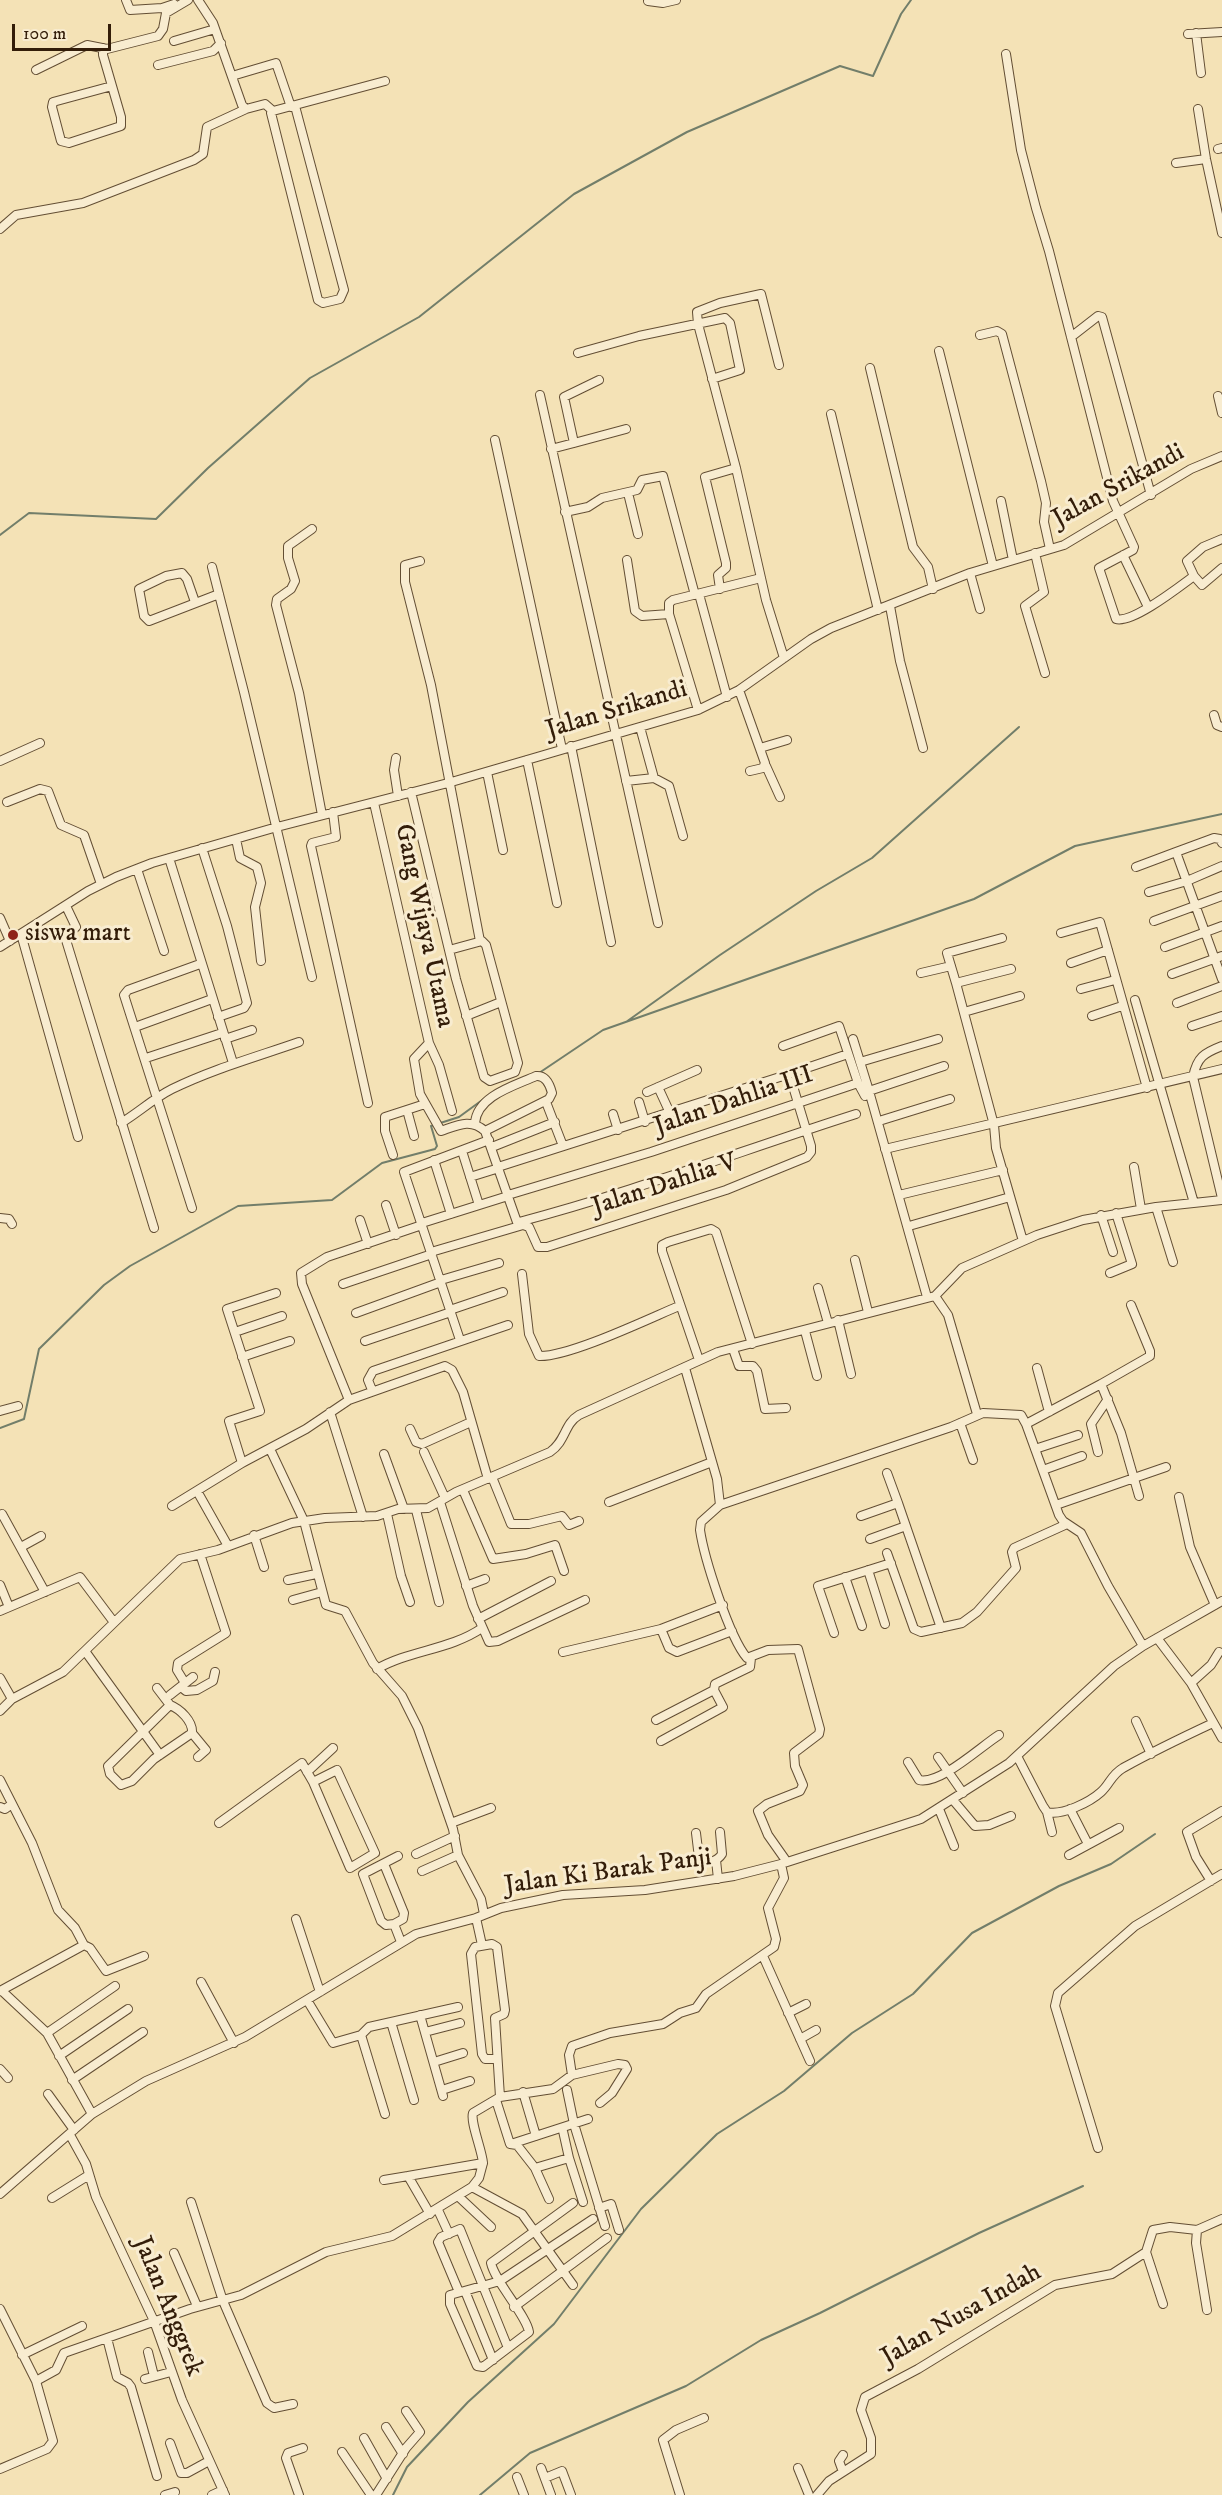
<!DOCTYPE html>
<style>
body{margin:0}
#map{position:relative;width:1222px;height:2495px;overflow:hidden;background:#f4e2b6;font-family:"IM FELL DW Pica",serif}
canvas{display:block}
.scale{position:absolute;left:12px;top:24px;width:99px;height:27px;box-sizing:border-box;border:3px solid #331d09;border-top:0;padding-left:8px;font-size:18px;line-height:21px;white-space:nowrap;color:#331d09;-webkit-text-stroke:4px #f8ecd0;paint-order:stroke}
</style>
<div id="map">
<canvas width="1222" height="2495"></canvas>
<div class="scale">100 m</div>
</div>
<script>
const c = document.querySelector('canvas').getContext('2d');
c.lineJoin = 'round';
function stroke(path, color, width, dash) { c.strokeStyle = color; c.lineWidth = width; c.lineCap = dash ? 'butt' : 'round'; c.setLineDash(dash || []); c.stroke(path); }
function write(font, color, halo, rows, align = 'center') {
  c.font = font + ' "IM FELL DW Pica",serif'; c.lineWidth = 6; c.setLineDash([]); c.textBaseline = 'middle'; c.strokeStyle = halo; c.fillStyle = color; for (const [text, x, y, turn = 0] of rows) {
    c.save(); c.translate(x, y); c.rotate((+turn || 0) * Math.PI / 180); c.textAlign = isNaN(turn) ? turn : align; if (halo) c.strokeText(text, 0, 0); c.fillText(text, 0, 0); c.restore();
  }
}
const stream = new Path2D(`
 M0 535 29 513 156 519 208 468 310 378 419 317 574 194 687 132 840 66 873 76 901 14 911 0
 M626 1022 720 955 816 891 872 858 1019 727
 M539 1073 603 1030 974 899 1075 846 1222 814
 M0 1428 24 1419 39 1349 104 1285 130 1266 238 1206 332 1200 382 1163 435 1149 437 1146 431 1126 459 1117 485 1098
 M393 2495 407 2467 468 2402 554 2324 641 2209 717 2134 784 2091 852 2033 913 1994 972 1933 1059 1886 1111 1864 1155 1834
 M480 2495 530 2453 686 2386 761 2340 820 2313 979 2233 1083 2186`);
const minor = new Path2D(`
 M126 0 130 10 162 8 174 4
 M198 0 213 23 242 105 246 109 265 104 273 111
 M648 1 663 3 676 0
 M1196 33 1201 73
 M1188 34 1222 32
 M174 41 215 29
 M103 48V55L121 117V126L69 143 61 141 52 107 53 102 112 86
 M1006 54 1021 150 1036 208 1049 251 1113 501 1134 547 1133 550 1099 568 1116 619C1132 624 1179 587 1194 576
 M158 65 213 51 221 43
 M36 70 87 45 107 49 158 36 163 29 166 13 188 0
 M232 76 276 63 291 107
 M295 106 344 290 340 299 323 303 318 300 271 113 273 111 385 81
 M1198 109 1206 159 1222 233
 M1218 149 1222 148
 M1176 163 1206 159
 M0 229 16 215 83 203 194 160 203 154 207 127 246 109
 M980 335 997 331 1002 334 1041 481 1046 503 1044 522 1050 549
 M1071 337 1098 316 1102 317 1151 495
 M939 351 993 566
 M578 353 639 336 725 318 730 323 740 370 712 379
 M870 368 913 547 928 567 933 589
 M540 395 658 923
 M1218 396 1222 413
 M831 414 878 610
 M495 440 562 749
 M574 443 626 429
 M551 449 574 443 564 397 599 380
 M736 468 698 324 697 312 720 303 761 294 779 365
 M628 493 638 534
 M1001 501 1013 560
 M565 512 588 507 602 498 637 490 642 480 663 476 695 595
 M312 529 288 546V558L295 581 291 589 277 599 276 605 299 693 322 815
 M1222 539 1203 547 1187 561 1194 576 1202 585 1222 568
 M1035 553 1044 592 1025 606 1045 673
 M1123 555 1148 607
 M627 560 635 611 642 616 669 614 698 710
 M420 561 405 565V582L431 685 480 941
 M212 567 244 692 312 977
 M970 573 980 609
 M720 589 718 575 726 568V563L705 477 736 468 766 600 784 658
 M699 594 727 697
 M195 602 187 579 182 573 166 576 139 589 144 616 149 621 219 594
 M890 606 900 661 923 748
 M669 614V603L673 600 761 578
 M739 690 765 763 763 768 750 771
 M1214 715 1217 725 1222 727
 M640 727 654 778
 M571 746 611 942
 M760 748 787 740
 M396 758 394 770 398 796
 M527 760 557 903
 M0 761 40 743
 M766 766 780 797
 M487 772 503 850
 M626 781 654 778 669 786 683 836
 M411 792 456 979 484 1077 490 1081 515 1072 518 1063 486 945 482 941 449 950
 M7 802 40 789 48 791 61 825 84 835 101 884
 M374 803 429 1043 414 1059 420 1094 441 1131C458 1125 471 1118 485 1131L518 1225
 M333 812 336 837 312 843 311 846 368 1103
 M236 839 240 858 257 867 261 883 255 907 261 961
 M202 848 227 926 247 1003 244 1008 218 1017
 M1176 852 1214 838 1220 839 1222 843
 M169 858 233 1063
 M1136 867 1176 852 1222 979
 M137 869 164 951
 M1149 892 1187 881 1222 866
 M66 906 76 927 66 935V940L154 1228
 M0 918 10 941
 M1154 921 1222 896
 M1061 933 1100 922 1147 1088
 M21 934 78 1137
 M0 947 88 891 116 877 152 863 277 827 448 783 698 710 739 690 811 639 831 628 970 573 1064 545 1191 469 1222 456
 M1165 947 1222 926
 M1071 963 1108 950
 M1011 969 956 983 994 1125 996 1148 1023 1241
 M921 973 951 966
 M1172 974 1222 956
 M956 983 947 953 1002 938
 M1081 989 1115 980
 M1135 1000 1194 1203
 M1177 1003 1222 986
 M964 1012 1020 996
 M466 1016 501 1002
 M1092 1016 1122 1006
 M1192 1026 1222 1016
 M135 1027 212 999
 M225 1039 252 1030
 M853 1039 869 1091
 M429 1043 439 1065 452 1111
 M1222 1046C1204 1053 1197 1057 1193 1077L1222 1198
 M146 1058 222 1033
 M860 1062 938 1039
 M783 1076 848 1054
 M858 1083 865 1096
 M658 1087 670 1113
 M647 1092 697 1070
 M546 1102 563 1146
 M639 1102 645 1122
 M407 1110 414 1136
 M613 1114 618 1130
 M879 1121 950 1099
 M121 1123C139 1112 154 1098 172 1089 213 1069 256 1057 299 1042
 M475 1123C477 1096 514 1086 536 1076 546 1075 550 1085 552 1093L549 1099 485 1131
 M492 1147 555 1122
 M885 1149 1222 1069
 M462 1151 479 1205
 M393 1155 385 1131V1117L425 1104
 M434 1160 451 1214
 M1134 1167 1141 1209
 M470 1177 499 1168
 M508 1195 651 1152 858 1083 839 1026 783 1046
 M899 1195 1003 1170
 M386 1205 396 1235
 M1156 1207 1173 1262
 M192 1208 124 995 128 990 200 964
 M1101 1215 1113 1252
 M0 1218 9 1219 12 1224
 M360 1220 368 1244
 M519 1222C633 1192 743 1150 856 1114
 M422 1223 508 1196
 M909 1226 1010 1197
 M431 1252 523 1225 529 1227 538 1247H547L726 1190 807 1157 811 1152V1146L792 1083 783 1076 498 1167
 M855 1260 868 1312
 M1110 1273 1132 1264 1116 1213
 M522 1274 529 1334 539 1356C569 1357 648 1319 679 1306
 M441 1280 499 1263
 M343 1284 432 1254
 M818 1288 828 1323
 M935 1296 948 1315 977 1414
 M927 1297 869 1091 944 1066
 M450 1310 503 1292
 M356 1313 441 1282
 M838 1320 851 1374
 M805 1331 817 1376
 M235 1332 282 1316
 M460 1340 404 1172 489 1140
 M365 1341 451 1312
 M733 1349 739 1366H753L757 1371 765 1409 786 1408
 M242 1357 290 1341
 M699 1360 662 1251V1245L668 1242 711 1229 716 1232 752 1344
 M685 1368 717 1479 720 1505
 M1037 1368 1049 1412
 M1101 1384 1150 1356V1351L1131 1305
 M372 1390 368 1380 373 1371 508 1325
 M349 1400 302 1284 301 1273 327 1257 422 1225
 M0 1411 18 1406
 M330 1412 363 1517
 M960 1423 973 1460
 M1026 1424 1101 1384 1121 1433 1139 1496
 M410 1429 416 1442 422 1444 471 1422
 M270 1449 304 1521 326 1605 345 1611 373 1663 402 1696 418 1728 453 1829 458 1855 481 1899 484 1914
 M1035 1449 1078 1435
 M424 1452 445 1498
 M1098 1452 1091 1424 1108 1399
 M384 1454 404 1509
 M242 1463 229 1421 260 1411 227 1309 276 1293
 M1043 1470 1082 1456
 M887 1473 898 1503
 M492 1477 511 1524H529L562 1516 569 1525 579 1521
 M463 1490 493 1559 526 1554 555 1545 564 1571
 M197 1491 228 1546
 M1179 1497 1190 1547 1215 1605
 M440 1502 473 1606 489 1642 498 1641 585 1600
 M609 1502 712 1462
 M1056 1505 1166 1467
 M172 1506 242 1463 306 1429 349 1400 445 1366 452 1370 463 1392 488 1479
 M416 1510 439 1602
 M2 1514 45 1592
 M387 1514 401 1576 410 1602
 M861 1516 898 1503 941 1628
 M254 1535 264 1567
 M870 1539 906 1526
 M21 1547 41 1536
 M887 1553 914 1629 921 1632 962 1623 977 1612 1016 1568 1012 1552 1014 1548 1067 1524
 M868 1570 885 1624
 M845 1577 862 1626
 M288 1580 316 1574
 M0 1585 9 1607
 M466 1586 485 1579
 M293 1600 322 1592
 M0 1611 80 1577 113 1621
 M478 1619 551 1581
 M661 1629 669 1648 677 1652 732 1631
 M834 1633 818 1586 891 1563
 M1157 1638 1191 1683 1222 1738
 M85 1651 160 1755
 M563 1652 661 1629 723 1605
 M377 1669C410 1650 450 1650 482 1628
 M0 1678 12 1699
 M185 1683 177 1670 178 1663 226 1633 200 1554
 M1191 1683 1211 1665 1219 1652
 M181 1687 186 1691 197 1690 213 1681 215 1672
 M157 1688 170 1705
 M170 1695 193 1677
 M170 1705C180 1709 193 1721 192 1733L154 1759 132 1781 121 1785 110 1774 108 1766Z
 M0 1711 12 1699 63 1672 180 1559 218 1550 292 1523 325 1518 377 1516 398 1509 428 1508 456 1492 550 1452C566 1441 564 1424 579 1415L718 1352 935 1296 962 1268 1037 1235 1083 1220 1156 1207 1222 1200
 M656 1720 714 1690
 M1136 1721 1151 1754
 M192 1733 206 1750 198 1757
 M661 1741 723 1707 714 1690 715 1684 750 1667 751 1658
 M1017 1756 1043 1806 1047 1812C1062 1816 1090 1802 1101 1792 1110 1784 1111 1775 1123 1768 1152 1752 1183 1737 1213 1723
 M938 1757 963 1793
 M908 1762 919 1780C940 1785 980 1747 999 1735
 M307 1772 333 1748
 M0 1780 32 1843 58 1910 75 1928 84 1945 0 1991
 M953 1800 975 1826 989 1825 1011 1816
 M0 1807 5 1809 12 1804
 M939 1809 954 1846
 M1070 1809 1088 1844
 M1047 1812 1052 1832
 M219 1823 302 1763 313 1782 350 1868 375 1853 337 1770 313 1782
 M451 1823 491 1808
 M696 1833 699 1858C705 1865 717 1862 722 1854L720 1832
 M416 1854 455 1836
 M1069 1855 1119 1828
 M398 1856 363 1874 381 1921 386 1925 394 1924 401 1942
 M716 1860 718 1879
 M787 1862 768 1835 758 1811 767 1804 800 1791 803 1785 795 1766 794 1753 819 1734 820 1729 798 1649 768 1650 747 1658C729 1637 704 1557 700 1530L701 1522 720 1505 951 1427 983 1413 1021 1415 1026 1424 1059 1515 1063 1521 1081 1533 1108 1586 1143 1646
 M384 1864 404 1913 403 1919 394 1924
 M422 1871 458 1855
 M1211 1881 1196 1857 1187 1832 1222 1811
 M476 1918 482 1945
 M296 1919 320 1992
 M84 1945 90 1948 106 1971 144 1956
 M763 1956 810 2061
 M201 1982 234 2043
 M2 1991 47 2033 92 2114
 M307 2000 333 2043 361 2035 369 2027 458 2007
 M788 2013 806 2004
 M420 2015 443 2096
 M391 2022 414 2100
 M425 2032 460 2023
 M47 2033 115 1986
 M361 2035 385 2114
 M800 2039 816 2030
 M59 2056 128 2009
 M496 2059H485L482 2054 471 1954 475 1947 492 1944 497 1947 505 2010 504 2014 495 2018 500 2097
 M434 2062 463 2053
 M0 2069 8 2078
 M572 2075 569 2055 572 2046 610 2033 663 2024 680 2013 696 2008 706 1994 774 1947 776 1939 768 1908 784 1878 781 1864
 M72 2080 143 2032
 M442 2090 470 2081
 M567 2090 574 2124 605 2226
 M523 2092 536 2136
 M48 2094 74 2130
 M496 2100 510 2144 517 2145 535 2168 569 2158 583 2202
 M563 2131 569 2158
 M70 2135 86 2164 96 2197 154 2321 182 2400 225 2495
 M511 2144 588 2119
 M1098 2148 1055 2006 1058 1993 1135 1926 1222 1874
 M535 2168 549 2199
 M384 2180 408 2176
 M472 2187 522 2214 573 2285
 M0 2194 92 2114 146 2081 245 2037 416 1934 476 1918 501 1908 563 1895 645 1890 734 1876 781 1864 921 1819 1009 1763 1114 1666 1143 1646 1222 1601
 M459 2197 491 2227
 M52 2198 89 2175
 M191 2202 223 2301 267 2403 274 2408 293 2404
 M573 2203 491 2263C495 2282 527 2316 529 2332L483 2367 477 2366 450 2304V2295L500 2281 593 2219
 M599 2208 611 2204 619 2230
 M438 2210 449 2234
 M430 2214 408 2176 483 2163C482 2150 470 2122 473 2113L500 2097 553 2089 572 2075 618 2064 625 2065 627 2069 612 2093 600 2103
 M1197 2230 1196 2243 1207 2310
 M1146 2252 1163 2304
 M174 2253 197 2306
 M465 2291 493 2360
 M459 2292 438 2242 441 2237 460 2229 508 2348
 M514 2307 607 2238
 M0 2309 36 2381 53 2441 47 2449 0 2469
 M107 2338 117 2377 128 2383 131 2387 157 2476
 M148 2352 154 2376
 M22 2355 82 2326
 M145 2379 171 2372
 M36 2381 56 2370 64 2353 190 2309 241 2295 326 2252 392 2236 472 2187 479 2178 483 2163
 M386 2427 403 2454
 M364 2438 387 2479
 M170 2443 181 2473H187L209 2461
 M342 2452 371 2495
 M541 2468 551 2495
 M798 2468 809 2495
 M843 2472 839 2461 843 2455
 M517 2477 524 2495
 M545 2478 562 2471 571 2495
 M165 2495 175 2492
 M212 2495 223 2490
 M299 2495 286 2458 288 2453 303 2448
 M376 2495 406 2448 420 2432 406 2411
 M680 2495 663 2440 676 2430 704 2418
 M817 2495 829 2481 871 2454V2438L861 2410 865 2397 918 2369 1055 2285 1112 2274 1146 2252 1153 2230 1170 2227 1197 2230 1222 2219`);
const markers = [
 [13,935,6,"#8f2418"]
];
const streetNames = [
 ["Jalan Srikandi",1119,487,-29],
 ["Jalan Srikandi",617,711,-17],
 ["Gang Wijaya Utama",423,926,78],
 ["Jalan Dahlia III",734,1102,-19],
 ["Jalan Dahlia V",665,1186,-18],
 ["Jalan Ki Barak Panji",608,1873,-8],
 ["Jalan Anggrek",167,2307,68],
 ["Jalan Nusa Indah",962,2316,-30]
];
const poiNames = [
 ["siswa mart",25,935]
];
stroke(stream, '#727e6a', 2);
stroke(minor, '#634e34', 10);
stroke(minor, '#f8ecd0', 8);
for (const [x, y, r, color] of markers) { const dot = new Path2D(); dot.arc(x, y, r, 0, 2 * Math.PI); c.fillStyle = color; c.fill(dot); stroke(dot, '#f8ecd0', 2); }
write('26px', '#331d09', '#f8ecd0', streetNames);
write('26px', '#331d09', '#f8ecd0', poiNames, 'left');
</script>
